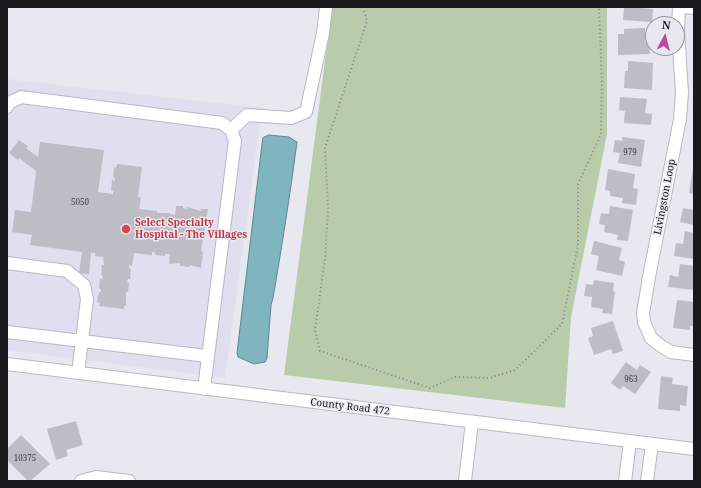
<!DOCTYPE html>
<style>
body{margin:0}
#map{position:relative;width:701px;height:488px;overflow:hidden;background:#e8e8f1;font-family:"Noto Serif",serif}
canvas{display:block}
.frame{position:absolute;inset:0;border:8px solid #19191d;pointer-events:none}
.north{position:absolute;left:645px;top:16px;width:40px;height:40px;box-sizing:border-box;background:#e8e8f1;border:1px solid #95959c;border-radius:50%;rotate:7deg;font-size:11px;font-weight:700;line-height:16px;text-align:center;color:#19191d}
.north::after{content:'';display:block;margin:auto;width:14px;height:18px;background:#bf49a0;clip-path:polygon(50% 0,100% 100%,50% 72%,0 100%)}
</style>
<div id="map">
<canvas width="701" height="488"></canvas>
<div class="frame"></div>
<div class="north">N</div>
</div>
<script>
const c = document.querySelector('canvas').getContext('2d');
c.lineJoin = 'round';
function fill(path, color) { c.fillStyle = color; c.fill(path, 'evenodd'); }
function stroke(path, color, width, dash) { c.strokeStyle = color; c.lineWidth = width; c.lineCap = dash ? 'butt' : 'round'; c.setLineDash(dash || []); c.stroke(path); }
function write(font, color, halo, rows, align = 'center') {
  c.font = font + ' "Noto Serif",serif'; c.lineWidth = 3; c.setLineDash([]); c.textBaseline = 'middle'; c.strokeStyle = halo; c.fillStyle = color; for (const [text, x, y, turn = 0] of rows) {
    c.save(); c.translate(x, y); c.rotate((+turn || 0) * Math.PI / 180); c.textAlign = isNaN(turn) ? turn : align; if (halo) c.strokeText(text, 0, 0); c.fillText(text, 0, 0); c.restore();
  }
}
const built = new Path2D(`
 M7 79 262 108 225 378 7 350Z`);
const green = new Path2D(`
 M332 7H607V134L571 317 565 408 284 375Z`);
const water = new Path2D(`
 M269 135 289 137 297 142C290 195 282 246 273 298L271 305 267 358 265 362 254 364 238 357 237 353 262 144 263 138Z`);
const building = new Path2D(`
 M624 7 653 9 652 22 623 20Z
 M645 28V42H649L650 54 618 55V34H624V29Z
 M628 61 653 63 652 90 624 88 625 71H628Z
 M620 97 647 99 645 113 652 114 651 125 624 123 625 111 619 110Z
 M622 137 645 140 641 167 618 163 620 153 613 152 615 140 622 141Z
 M19 140 28 146 26 148 38 157 40 142 104 150 98 192 113 194V191H111L112 180 115 181V178L113 177 114 167 116 168 117 164 142 167 138 197 141 198 139 209 157 211V213H170V214L175 215 176 206H183V208L187 209V207L201 211V209H208L201 251 203 252 201 268 190 265V267L180 266V263L169 264 170 254H165V256L155 255 156 253 152 252V255L134 253 132 266 129 265V268L131 269 130 279H128L127 282 129 283 128 292H126V306H124V309L99 306 100 303 97 302 99 292H101V289H99L100 279H102L103 276 101 275 102 265H104L103 257 95 256V253H91L89 274 79 273 82 252 30 245 32 235 12 232 15 210 31 212 36 171 19 158 18 160 9 153Z
 M693 168H694V194L689 193Z
 M608 169 635 174 633 188 638 189 636 205 622 203 623 198 610 196V191L605 190Z
 M610 206 633 210 628 241 617 240 618 235 604 232 605 225 599 224 601 213 609 214Z
 M683 208 694 210V225L680 222Z
 M685 231 694 233V259L674 256 676 243 683 244Z
 M594 241 622 248 619 260 625 262 622 276 596 270 599 256 591 254Z
 M680 264 694 266V290L668 287 670 275 678 277Z
 M594 280 614 283 613 291 615 292 612 314 602 313 603 309 591 307 592 297 584 296 586 284 593 285Z
 M677 300 694 302V326H690V330L673 328Z
 M613 321 623 351 613 354 611 349 594 355 588 338 593 336 591 328Z
 M626 362 637 370 640 365 651 372 635 394 623 386 620 390 611 383Z
 M661 376 673 378 672 384 688 386 686 406 680 405V411L658 409Z
 M76 421 83 445 66 450 68 456 56 460 47 429Z
 M21 435 50 464 30 481H28L7 460V449Z`);
const path = new Path2D(`
 M363 7 367 21 325 148 328 209 325 259 315 330 320 351 430 388 455 377 489 378 515 370 562 324 578 245V184L601 134 602 82 599 7`);
const minor = new Path2D(`
 M679 7 678 30 682 93 680 119 649 277 643 313 644 322 651 338 661 346 671 352 694 355
 M679 7 694 8
 M7 107 9 103 21 97 222 123 231 130 235 141 204 389
 M231 130 247 115 291 118 306 112 323 33 326 7
 M7 263 67 271 84 285 87 299 78 373
 M7 332 207 356
 M7 364 694 449
 M81 481 96 477 129 481
 M465 481 472 422
 M625 481 630 442
 M647 481 652 444`);
const markers = [
 [126,229,5,"#e0444e"]
];
const numberNames = [
 ["979",630,153],
 ["5050",80,203],
 ["963",631,380],
 ["10375",25,459]
];
const streetNames = [
 ["Livingston Loop",665,197,-79],
 ["County Road 472",350,407,7]
];
const healthNames = [
 ["Select Specialty",135,223],
 ["Hospital - The Villages",135,235]
];
fill(built, '#dfdff0');
fill(green, '#b9cca9');
fill(water, '#7fb5bf');
stroke(water, '#60868e', 1);
fill(building, '#bebcc5');
stroke(minor, '#b8b8c1', 14);
stroke(path, '#838389', 2, [1, 3]);
stroke(minor, '#fff', 12);
for (const [x, y, r, color] of markers) { const dot = new Path2D(); dot.arc(x, y, r, 0, 2 * Math.PI); c.fillStyle = color; c.fill(dot); stroke(dot, '#e8e8f1', 1.5); }
write('8px', '#424247', null, numberNames);
write('10px', '#19191d', '#e8e8f1', streetNames);
write('bold 10px', '#be3a42', '#e8e8f1', healthNames, 'left');
</script>
